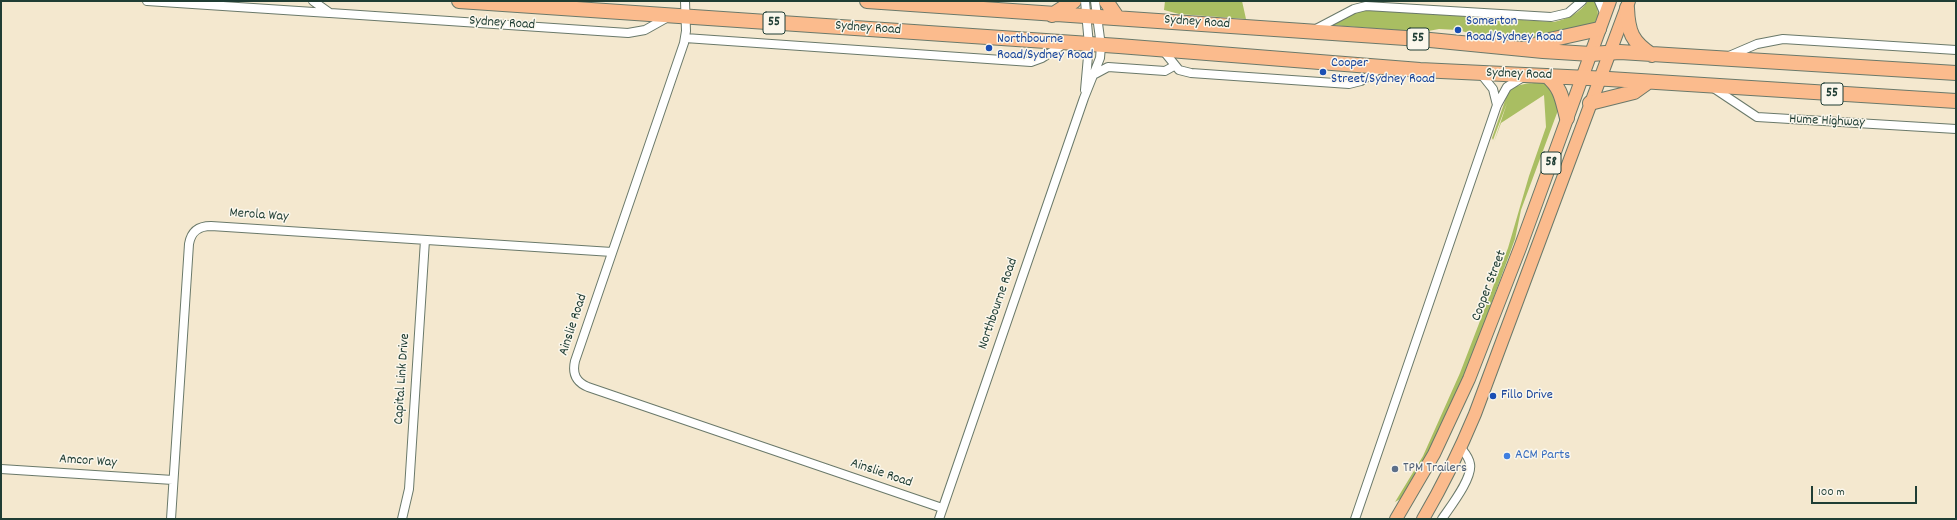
<!DOCTYPE html>
<style>
body{margin:0}
#map{position:relative;width:1957px;height:520px;overflow:hidden;background:#f4e8cf;font-family:Dekko,sans-serif}
canvas{display:block}
.frame{position:absolute;inset:0;border:2px solid #1f3d34;pointer-events:none}
.scale{position:absolute;left:1811px;top:486px;width:106px;height:18px;box-sizing:border-box;border:2px solid #1f3d34;border-top:0;padding-left:5px;font-size:12px;line-height:14px;white-space:nowrap;color:#1f3d34;-webkit-text-stroke:3px #fbf7ec;paint-order:stroke}
</style>
<div id="map">
<canvas width="1957" height="520"></canvas>
<div class="frame"></div>
<div class="scale">100 m</div>
</div>
<script>
const c = document.querySelector('canvas').getContext('2d');
c.lineJoin = 'round';
function fill(path, color) { c.fillStyle = color; c.fill(path, 'evenodd'); }
function stroke(path, color, width, dash) { c.strokeStyle = color; c.lineWidth = width; c.lineCap = dash ? 'butt' : 'round'; c.setLineDash(dash || []); c.stroke(path); }
function write(font, color, halo, rows, align = 'center') {
  c.font = font + ' Dekko,sans-serif'; c.lineWidth = 3; c.setLineDash([]); c.textBaseline = 'middle'; c.strokeStyle = halo; c.fillStyle = color; for (const [text, x, y, turn = 0] of rows) {
    c.save(); c.translate(x, y); c.rotate((+turn || 0) * Math.PI / 180); c.textAlign = isNaN(turn) ? turn : align; if (halo) c.strokeText(text, 0, 0); c.fillText(text, 0, 0); c.restore();
  }
}
const green = new Path2D(`
 M1165 1H1242L1246 19 1179 14 1164 10Z
 M1588 1H1597L1598 16 1593 26 1572 33 1524 39 1476 35 1458 30 1439 29 1423 32 1330 25 1350 14 1366 10 1554 22C1567 19 1580 13 1588 1Z
 M1549 83 1559 106 1557 113 1521 210 1515 239 1468 367 1430 450 1402 498 1395 502 1423 456 1460 373 1508 248 1529 176 1546 127 1544 95 1501 123 1494 142 1507 103 1493 140 1492 138 1507 95C1514 81 1535 83 1549 83Z`);
const street = new Path2D(`
 M147 1 329 13
 M313 1 330 13 628 33 645 30 670 16
 M685 1 686 31 684 43 575 361C572 374 576 382 588 387L942 508
 M1085 1 1089 45 1085 90
 M1599 1 1605 15
 M1314 30 1354 9 1366 6 1551 17 1568 13 1582 1
 M685 38 1031 62 1042 58 1064 44
 M1162 49 1179 70 1191 73 1349 84 1361 81 1381 68
 M1729 56 1757 44 1783 39 1956 50
 M1095 74 1108 67 1165 71 1174 66
 M1481 74 1493 89 1497 105
 M1712 87 1757 117 1956 129
 M1 469 173 480
 M171 519 189 244C191 232 198 226 211 226L612 252
 M402 519 409 489 425 240
 M939 519 1084 98 1100 58 1101 46 1095 1
 M1355 519 1497 105 1507 87 1523 77
 M1442 519C1450 507 1473 478 1470 464 1469 457 1465 453 1461 448`);
const primary = new Path2D(`
 M1396 519 1434 454 1469 379 1520 248 1610 1
 M1423 519C1443 485 1460 450 1475 414L1629 1`);
const highway = new Path2D(`
 M459 1 1119 46 1420 70 1609 79 1956 101
 M867 1 1420 39 1543 51 1591 54 1620 52 1956 73
 M1106 1 1117 17
 M1627 8C1628 32 1632 42 1652 55
 M1052 15 1074 1
 M1526 49 1545 41 1599 29
 M1547 76C1562 89 1562 100 1567 118
 M1590 103 1634 92 1648 82`);
const markers = [
 [1458,30,4,"#1a4fb4"],
 [989,48,4,"#1a4fb4"],
 [1323,72,4,"#1a4fb4"],
 [1493,396,4,"#1a4fb4"],
 [1507,456,4,"#3f7fe0"],
 [1395,469,4,"#5c6f8a"]
];
const shields = [
 [774,23,22],
 [1418,39,22],
 [1832,94,22],
 [1551,163,20]
];
const shieldNames = [
 ["55",774,23],
 ["55",1418,39],
 ["55",1832,94],
 ["58",1551,163]
];
const transitNames = [
 ["Somerton",1466,22],
 ["Road/Sydney Road",1466,38],
 ["Northbourne",997,40],
 ["Road/Sydney Road",997,56],
 ["Cooper",1331,64],
 ["Street/Sydney Road",1331,80],
 ["Fillo Drive",1501,396]
];
const streetNames = [
 ["Sydney Road",1197,23,4],
 ["Sydney Road",502,24,4],
 ["Sydney Road",868,29,4],
 ["Sydney Road",1519,75,2],
 ["Hume Highway",1827,122,3],
 ["Merola Way",259,216,4],
 ["Cooper Street",1490,286,-69],
 ["Northbourne Road",999,304,-71],
 ["Ainslie Road",574,325,-72],
 ["Capital Link Drive",403,379,-86],
 ["Amcor Way",88,462,4],
 ["Ainslie Road",881,474,19]
];
const shopNames = [
 ["ACM Parts",1515,456]
];
const serviceNames = [
 ["TPM Trailers",1403,469]
];
fill(green, '#a9be62');
stroke(street, '#6a796a', 10);
stroke(primary, '#6a796a', 14);
stroke(highway, '#6a796a', 16);
stroke(street, '#fff', 8);
stroke(primary, '#fbbb8d', 12);
stroke(highway, '#fbbb8d', 14);
for (const [x, y, r, color] of markers) { const dot = new Path2D(); dot.arc(x, y, r, 0, 2 * Math.PI); c.fillStyle = color; c.fill(dot); stroke(dot, '#fbf7ec', 1.5); }
for (const [x, y, w] of shields) { const box = new Path2D(); box.roundRect(x - w / 2, y - 11, w, 22, 3); c.fillStyle = '#fbf7ec'; c.fill(box); stroke(box, '#1f3d34', 1); }
write('bold 13px', '#1f3d34', null, shieldNames);
write('14px', '#164399', '#fbf7ec', transitNames, 'left');
write('14px', '#1f3d34', '#fbf7ec', streetNames);
write('14px', '#366cbe', '#fbf7ec', shopNames, 'left');
write('14px', '#4e5e75', '#fbf7ec', serviceNames, 'left');
</script>
